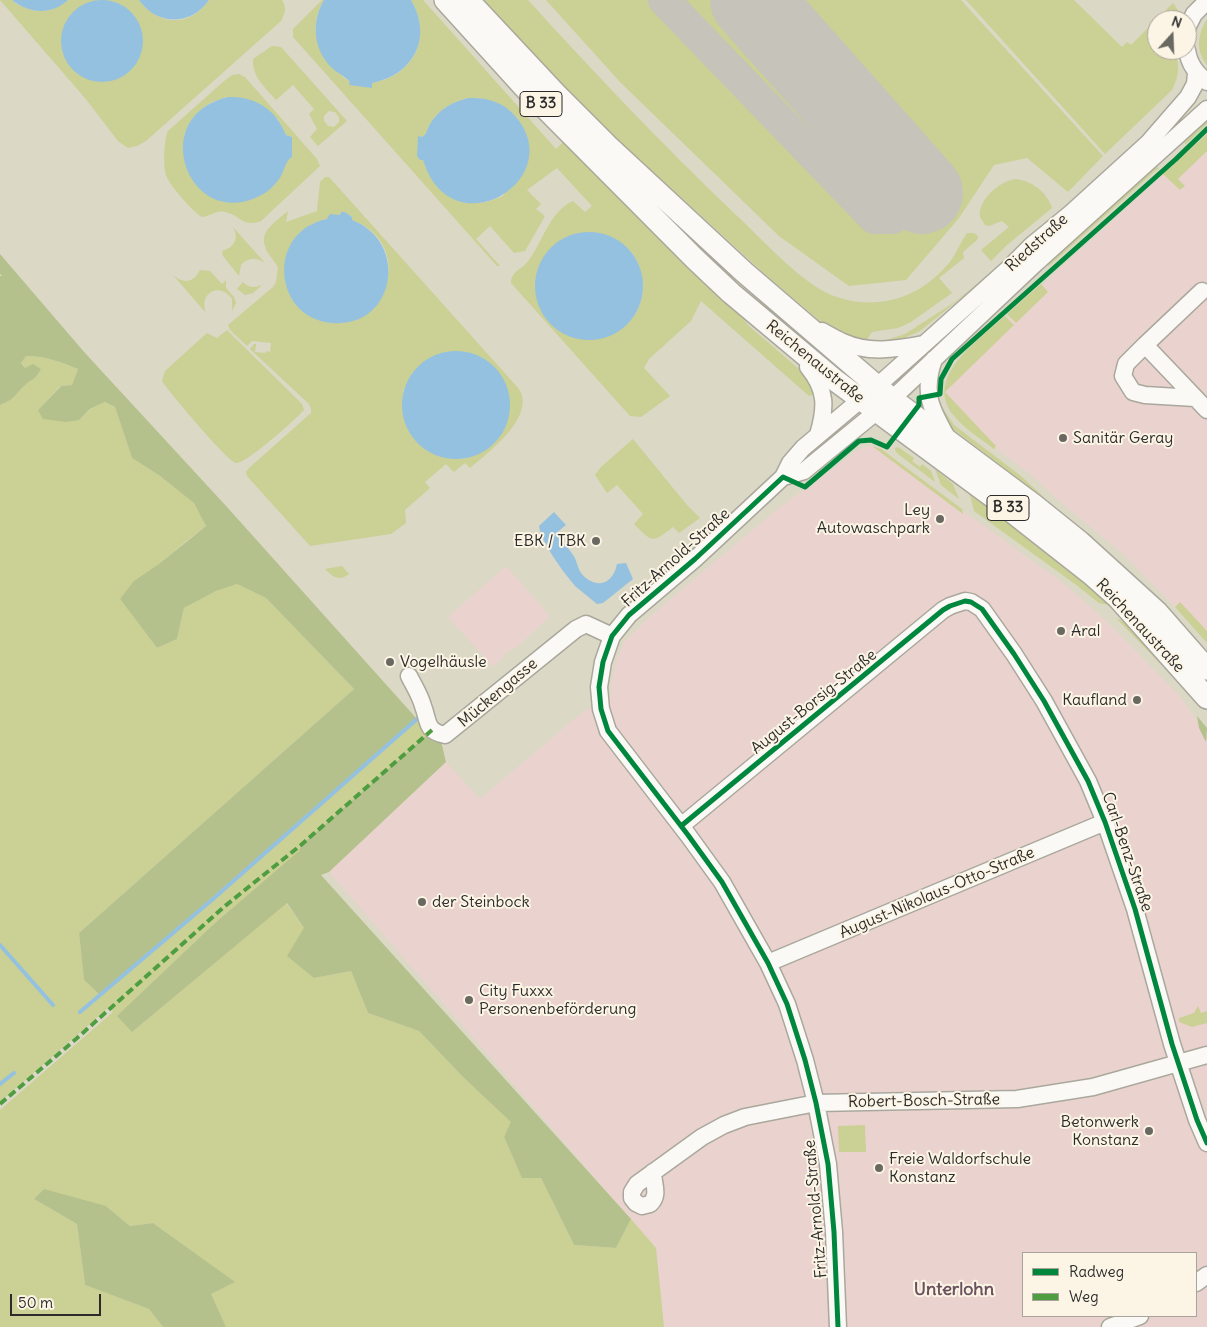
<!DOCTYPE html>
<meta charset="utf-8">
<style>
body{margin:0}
#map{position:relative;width:1207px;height:1327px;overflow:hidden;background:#dbd8c5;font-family:Delius,sans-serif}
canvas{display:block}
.legend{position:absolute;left:1022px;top:1252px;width:175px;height:65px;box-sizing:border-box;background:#fcf5e5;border:1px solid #a8a49b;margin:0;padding:6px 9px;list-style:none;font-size:15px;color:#2b2b2b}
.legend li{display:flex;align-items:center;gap:10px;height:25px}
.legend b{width:25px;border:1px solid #a8a49b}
.north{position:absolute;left:1147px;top:10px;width:50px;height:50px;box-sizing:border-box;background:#fcf5e5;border:1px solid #a8a49b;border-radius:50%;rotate:20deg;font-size:14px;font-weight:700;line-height:20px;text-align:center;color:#2b2b2b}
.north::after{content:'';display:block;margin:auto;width:18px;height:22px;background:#696861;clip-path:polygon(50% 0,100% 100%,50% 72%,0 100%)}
.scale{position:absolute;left:10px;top:1294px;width:91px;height:22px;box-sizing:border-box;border:2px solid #2b2b2b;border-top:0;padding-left:6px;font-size:15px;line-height:18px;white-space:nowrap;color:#2b2b2b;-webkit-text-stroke:4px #fcf5e5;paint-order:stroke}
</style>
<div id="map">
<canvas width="1207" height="1327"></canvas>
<ul class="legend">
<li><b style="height:6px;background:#00873e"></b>Radweg</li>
<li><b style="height:6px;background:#4f9d41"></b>Weg</li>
</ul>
<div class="north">N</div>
<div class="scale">50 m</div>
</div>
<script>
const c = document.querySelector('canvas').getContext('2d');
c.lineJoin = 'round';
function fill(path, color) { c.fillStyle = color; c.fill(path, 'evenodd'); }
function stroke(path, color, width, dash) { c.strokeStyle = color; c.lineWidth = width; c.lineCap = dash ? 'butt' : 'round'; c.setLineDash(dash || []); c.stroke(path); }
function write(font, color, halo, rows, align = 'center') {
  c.font = font + ' Delius,sans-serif'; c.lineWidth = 4; c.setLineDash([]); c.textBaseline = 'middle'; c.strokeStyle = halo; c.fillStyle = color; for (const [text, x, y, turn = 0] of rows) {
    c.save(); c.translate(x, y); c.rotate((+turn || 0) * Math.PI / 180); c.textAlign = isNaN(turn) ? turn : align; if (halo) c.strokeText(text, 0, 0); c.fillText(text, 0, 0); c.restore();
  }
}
const built = new Path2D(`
 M1207 134V643L1175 607 1121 552 1060 502 1034 477 954 417 945 392 955 373 1056 272Z
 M872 445 1067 586 1106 621 1178 694 1207 734V1327H664L656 1248 329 872 446 762 480 799 579 715 612 694 611 684 617 658 625 641 654 613 775 511 859 449ZM1023 1253H1196V1316H1023Z
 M506 566 550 616 517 647 503 654 504 656 493 667 448 617Z`);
const green = new Path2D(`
 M0 0H12L18 5 35 11H43L51 10 68 0H139C158 26 190 28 209 0H282C287 7 285 14 281 21L146 141 137 146 128 148 118 141 85 98Z
 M322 0H324C304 33 322 62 350 82 355 85 366 86 372 88V83C414 76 433 37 411 0H423L556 149 566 139 728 300 749 326 806 375 817 394 809 396 701 301 691 321 649 359 644 368 670 396 641 417 630 416 511 283C511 271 523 269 529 260 543 241 550 211 573 201L585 212 592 206 557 168 527 190 541 204 536 209 545 216 525 251 514 253 490 226 476 239 500 266H497L293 37V29ZM468 98C497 97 520 112 528 140L503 196 487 202 473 203 455 199 426 168 423 160 420 158 422 137C427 134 427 129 430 124 439 109 452 102 468 98ZM581 233C591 236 622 244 629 250 635 255 639 265 641 273 653 322 602 354 560 331L564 239Z
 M477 0H528C595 74 664 146 736 215 762 239 790 271 821 290 839 300 859 304 879 302 909 299 934 283 952 259 958 250 961 241 967 233H974L978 236 977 240 963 252 964 258 939 278 952 293 911 322 898 328 872 332 868 338 867 343 828 328 767 276 673 190 639 166Z
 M546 0H961L1103 156 1068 192 1027 158 994 165 959 218 906 280 849 286 779 236 621 83Z
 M966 0H1074L1122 47 1127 42 1131 45 1173 3 1179 12 1176 20H1157V50H1175C1179 67 1180 74 1172 90L1105 154Z
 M1207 19V65C1195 50 1198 34 1207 19Z
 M272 46 281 47 347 121 318 146 310 137 317 129 309 114 314 109 293 85 276 100C265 87 252 77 253 59ZM329 111 335 112 339 117V122L334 127 328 126 324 121V116Z
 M239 74 245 77 317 159 320 166 261 221C242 228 241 215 225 212 216 210 211 216 202 217 193 212 169 185 166 175 163 165 164 140 168 131L223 82 232 75ZM228 97 278 119 286 135 292 137V157C285 161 284 169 280 176 264 203 233 207 207 194L184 136C192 114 205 102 228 97Z
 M1207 118V124L1186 144 1184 142 1201 122Z
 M1207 134V151L1178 179 1185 186 1180 190 1163 174Z
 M1157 167 1159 168 1155 171 1049 266 1046 263 1132 182Z
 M325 177H329L519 389C536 417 489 452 470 468L465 463 454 472 446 464 425 482 430 488 405 510 406 523 391 534 310 546 247 476 246 472 249 468 311 413V409L309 404 250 349 254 344H256L255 352 265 353 266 351 270 352 271 343 252 341 247 346 230 330 228 325 273 287 276 282 278 267C274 260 267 254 265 246 259 231 278 220 288 211L286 222 317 211 320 182ZM341 212H345L352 217V220C420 245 385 343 316 319L299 233 312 224 340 215ZM486 360C506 377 517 404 503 429 500 434 494 438 490 442 485 446 480 452 475 455 460 463 440 457 427 450L403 391 413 372Z
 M1016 179C1032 181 1047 192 1052 208L1007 245 991 261 981 250 1009 227 1002 221 989 226 985 225 980 217C978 199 1000 181 1016 179Z
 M648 194 850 372 847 375 720 267 645 197Z
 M1054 217 1043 232 920 331 897 341 880 342 905 334 955 302 1001 264 1016 249Z
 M232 226 265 263C256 257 248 257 241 265L239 276 223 256 222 251C235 247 240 237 232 226Z
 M200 270 210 271 222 284 226 280V288L234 297 236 303 232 311V299C220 281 198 293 206 313L173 275C183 284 194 283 200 270Z
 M243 282C249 288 254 288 262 285L253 293 245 295 237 289Z
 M1041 284 1048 292 1016 323 1007 314Z
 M1005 316 1014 325 945 392 996 446 994 449C981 439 966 430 955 417 921 378 979 340 1005 316Z
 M227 330 302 404 304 410C296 419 245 465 236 463 228 462 169 392 162 381L165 371 207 333 217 338Z
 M26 356C45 356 61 362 78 369L72 385 60 386 38 410 79 420 91 409 105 402 115 407 132 458 160 476 195 503 206 526 185 542 120 599 157 648 177 639 184 608 216 591 237 584 266 598 354 689 79 933 84 980 100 995 213 899 417 719 429 733 301 845 299 851 132 1032 286 903 304 928 314 978 351 971 368 1013 419 1031 463 1077 512 1122 504 1137 522 1177 541 1178 574 1245 616 1248 631 1219 656 1248 664 1327H226L210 1294 234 1282 153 1223 130 1226 106 1206 34 1199 77 1224 85 1285 149 1309 163 1327H0V1110L113 1012 109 1007 0 1102V405C16 398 12 398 23 387 31 379 36 380 41 369L25 368 21 362Z
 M938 401 954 425 1021 476 1050 503 1132 573 1169 610 1207 652V657L1030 488 953 429 946 422Z
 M633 439 687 505 700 518 679 533 673 527C652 543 653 543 634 524L643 514 617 485 607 493 595 475 601 467Z
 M872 446 881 449 962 509 963 514Z
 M898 447 914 458 912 461 920 467 922 464 931 471 935 482 898 454 895 450V448Z
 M935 469 953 484 959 499 941 485Z
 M968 487 1040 541 1113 606 1099 603 1075 584 974 511Z
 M342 566 349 574C339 582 333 577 325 569Z
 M1180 602 1207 631V643L1175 607Z
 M1116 618 1127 624 1178 679 1176 680Z
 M1198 1006 1201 1013 1207 1011V1023L1192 1027 1179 1022V1018L1194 1013Z
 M865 1125 866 1152H839L838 1126Z`);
const forest = new Path2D(`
 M0 254 85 353 227 507 417 719 100 995 84 980 79 933 354 689 266 598 237 584 216 591 184 608 177 639 157 648 120 599 134 581 159 564 206 526 194 503 160 476 132 458 115 407 105 402 90 409 79 420 66 422 43 419 38 410 61 386 72 385 78 369C61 362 45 356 26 356L21 363 25 368 33 364 41 369C36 380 31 379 23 387 12 398 16 398 0 405V276H2L0 274Z
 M1197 716 1207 728 1206 742 1199 728Z
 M429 733 441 741 446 762 329 872 321 875 631 1219 616 1248 574 1245 541 1178H522L504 1137 511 1122 463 1077 419 1031 368 1013 351 971 314 978 287 956 304 928 287 903 132 1032 117 1016 214 924 299 851 301 845Z
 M44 1189 106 1206 130 1226 153 1223 235 1282 211 1294 226 1327H163L149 1309 85 1285 77 1224 34 1199Z`);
const water = new Path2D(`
 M61 41a41 41 0 1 1 82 0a41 41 0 1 1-82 0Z
 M12 0H68C52 15 29 14 12 0Z
 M139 0H209C191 26 157 26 139 0Z
 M324 0H411C433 37 414 75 372 83V88L349 85 350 82C345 76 337 73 332 68 313 50 311 22 324 0Z
 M228 97C255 96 276 109 286 135L292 137V157C285 161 285 169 281 176 275 186 266 194 255 198 187 227 147 116 228 97Z
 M468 98C487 97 504 102 516 117 569 180 451 251 423 160H420L417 156 418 136 422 137C427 134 427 129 430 124 439 109 452 102 468 98Z
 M341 212H345L352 217V220C410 242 395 328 333 323 272 319 266 231 327 219L330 214 340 215Z
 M535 286a54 54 0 1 1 108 0a54 54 0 1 1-108 0Z
 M402 405a54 54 0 1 1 108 0a54 54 0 1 1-108 0Z
 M554 512 566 525 555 534C561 541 569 548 573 555 577 560 577 567 581 573 595 590 613 585 617 564L626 563 633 579 603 603 597 604 575 586 563 571 552 555 541 535 539 526Z`);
const stream = new Path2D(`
 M0 945 53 1005
 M80 1012 213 899 417 719
 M0 1084 14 1073`);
const taxiway = new Path2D(`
 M664 0 874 218H893L922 193`);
const runway = new Path2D(`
 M751 0 922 193`);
const minor = new Path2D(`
 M1187 28 1194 14 1207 1
 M1187 50C1189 64 1196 73 1207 82
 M822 331C829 335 836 339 843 342 869 354 896 349 923 344
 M1145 345 1202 291
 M934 359C922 393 931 409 948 439
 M809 360 808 367C827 390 826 408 818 435
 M1195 398 1145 395 1133 392 1123 376 1126 364 1145 345 1207 410
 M783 477 804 471 892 399 1036 263 1207 109
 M409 676C414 686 420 695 423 706 429 721 425 731 445 735L576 629 586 624 612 636
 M681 826 943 610 950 606 965 601 971 602 982 609 1014 654 1044 701 1088 781 1105 822 1135 909 1172 1044 1197 1120 1207 1143
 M768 963 1105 822
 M653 1172C653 1184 660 1195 650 1204L642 1206 636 1203 632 1198V1192L637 1184 702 1137 724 1125 745 1117 816 1103 1017 1099 1093 1087 1207 1055
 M1196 1283 1207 1275
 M838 1327 834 1232 828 1164 816 1103 805 1060 787 1004 768 963 722 882 688 835 608 731 601 709 599 687 603 662 612 636 629 615 695 559 783 477 790 463 803 448 884 380 1009 268 1032 245 1071 213 1148 143 1188 97 1195 84 1196 73
 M1110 1327 1140 1316`);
const major = new Path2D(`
 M445 0 523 86 695 259 731 293 836 381 993 497 1091 574 1118 598 1207 698
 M468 0 556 94 608 146 744 272 892 399 1034 505 1080 542 1157 612 1207 669`);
const quiet = new Path2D(`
 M0 1104 76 1039 225 906 301 845 432 730`);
const cycleway = new Path2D(`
 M681 826 943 610 950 606 965 601 971 602 982 609 1014 654 1044 701 1088 781 1105 822 1135 909 1172 1044 1197 1120 1207 1143
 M838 1327 834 1232 828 1164 816 1103 805 1060 787 1004 768 963 722 882 688 835 608 731 601 709 599 687 603 662 612 636 629 615 695 559 783 477 805 487 859 441 871 440 887 447 919 405V398L940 394 941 379 952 359 1176 159 1207 129`);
const markers = [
 [1063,438,5,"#696861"],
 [940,519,5,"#696861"],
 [596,541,5,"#696861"],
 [1061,631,5,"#696861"],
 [390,662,5,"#696861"],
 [1137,700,5,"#696861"],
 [422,902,5,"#696861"],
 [469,1000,5,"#696861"],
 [1149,1131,5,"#696861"],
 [879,1168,5,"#696861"]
];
const shields = [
 [541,104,42],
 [1008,508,42]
];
const shieldNames = [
 ["B 33",541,104],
 ["B 33",1008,508]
];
const streetNames = [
 ["Riedstraße",1037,243,-42],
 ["Reichenaustraße",815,362,39],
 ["Fritz-Arnold-Straße",676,558,-42],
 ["Reichenaustraße",1140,626,47],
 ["Mückengasse",498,693,-40],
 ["August-Borsig-Straße",814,702,-39],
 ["Carl-Benz-Straße",1127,852,71],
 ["August-Nikolaus-Otto-Straße",937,893,-23],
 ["Robert-Bosch-Straße",924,1101,-1],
 ["Fritz-Arnold-Straße",816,1209,-95]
];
const poiNames = [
 ["Sanitär Geray",1073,438],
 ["Ley",930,510,"right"],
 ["Autowaschpark",930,528,"right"],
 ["EBK / TBK",586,541,"right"],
 ["Aral",1071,631],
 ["Vogelhäusle",400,662],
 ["Kaufland",1127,700,"right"],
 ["der Steinbock",432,902],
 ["City Fuxxx",479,991],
 ["Personenbeförderung",479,1009],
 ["Betonwerk",1139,1122,"right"],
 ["Konstanz",1139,1140,"right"],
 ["Freie Waldorfschule",889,1159],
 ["Konstanz",889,1177]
];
const neighbourhoodNames = [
 ["Unterlohn",954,1290]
];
fill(built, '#ead3cf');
fill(green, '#cbd094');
fill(forest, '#b5c18d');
fill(water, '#94c1e0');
stroke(stream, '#94c1e0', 4);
stroke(taxiway, '#c6c4ba', 32);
stroke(runway, '#c6c4ba', 82);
stroke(minor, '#aaa89c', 19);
stroke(major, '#aaa89c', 24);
stroke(minor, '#faf9f6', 16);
stroke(major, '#faf9f6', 21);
stroke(quiet, '#4f9d41', 4, [8, 4]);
stroke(cycleway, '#00873e', 5);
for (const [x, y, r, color] of markers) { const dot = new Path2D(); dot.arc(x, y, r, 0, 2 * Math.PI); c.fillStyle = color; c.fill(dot); stroke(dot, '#fcf5e5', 2); }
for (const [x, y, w] of shields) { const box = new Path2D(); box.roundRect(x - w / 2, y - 12.5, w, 25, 4); c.fillStyle = '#fcf5e5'; c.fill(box); stroke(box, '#2b2b2b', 1); }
write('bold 15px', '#2b2b2b', null, shieldNames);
write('16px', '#2b2b2b', '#fcf5e5', streetNames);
write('16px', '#2b2b2b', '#fcf5e5', poiNames, 'left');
write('bold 18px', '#6a515e', '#fcf5e5', neighbourhoodNames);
</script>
